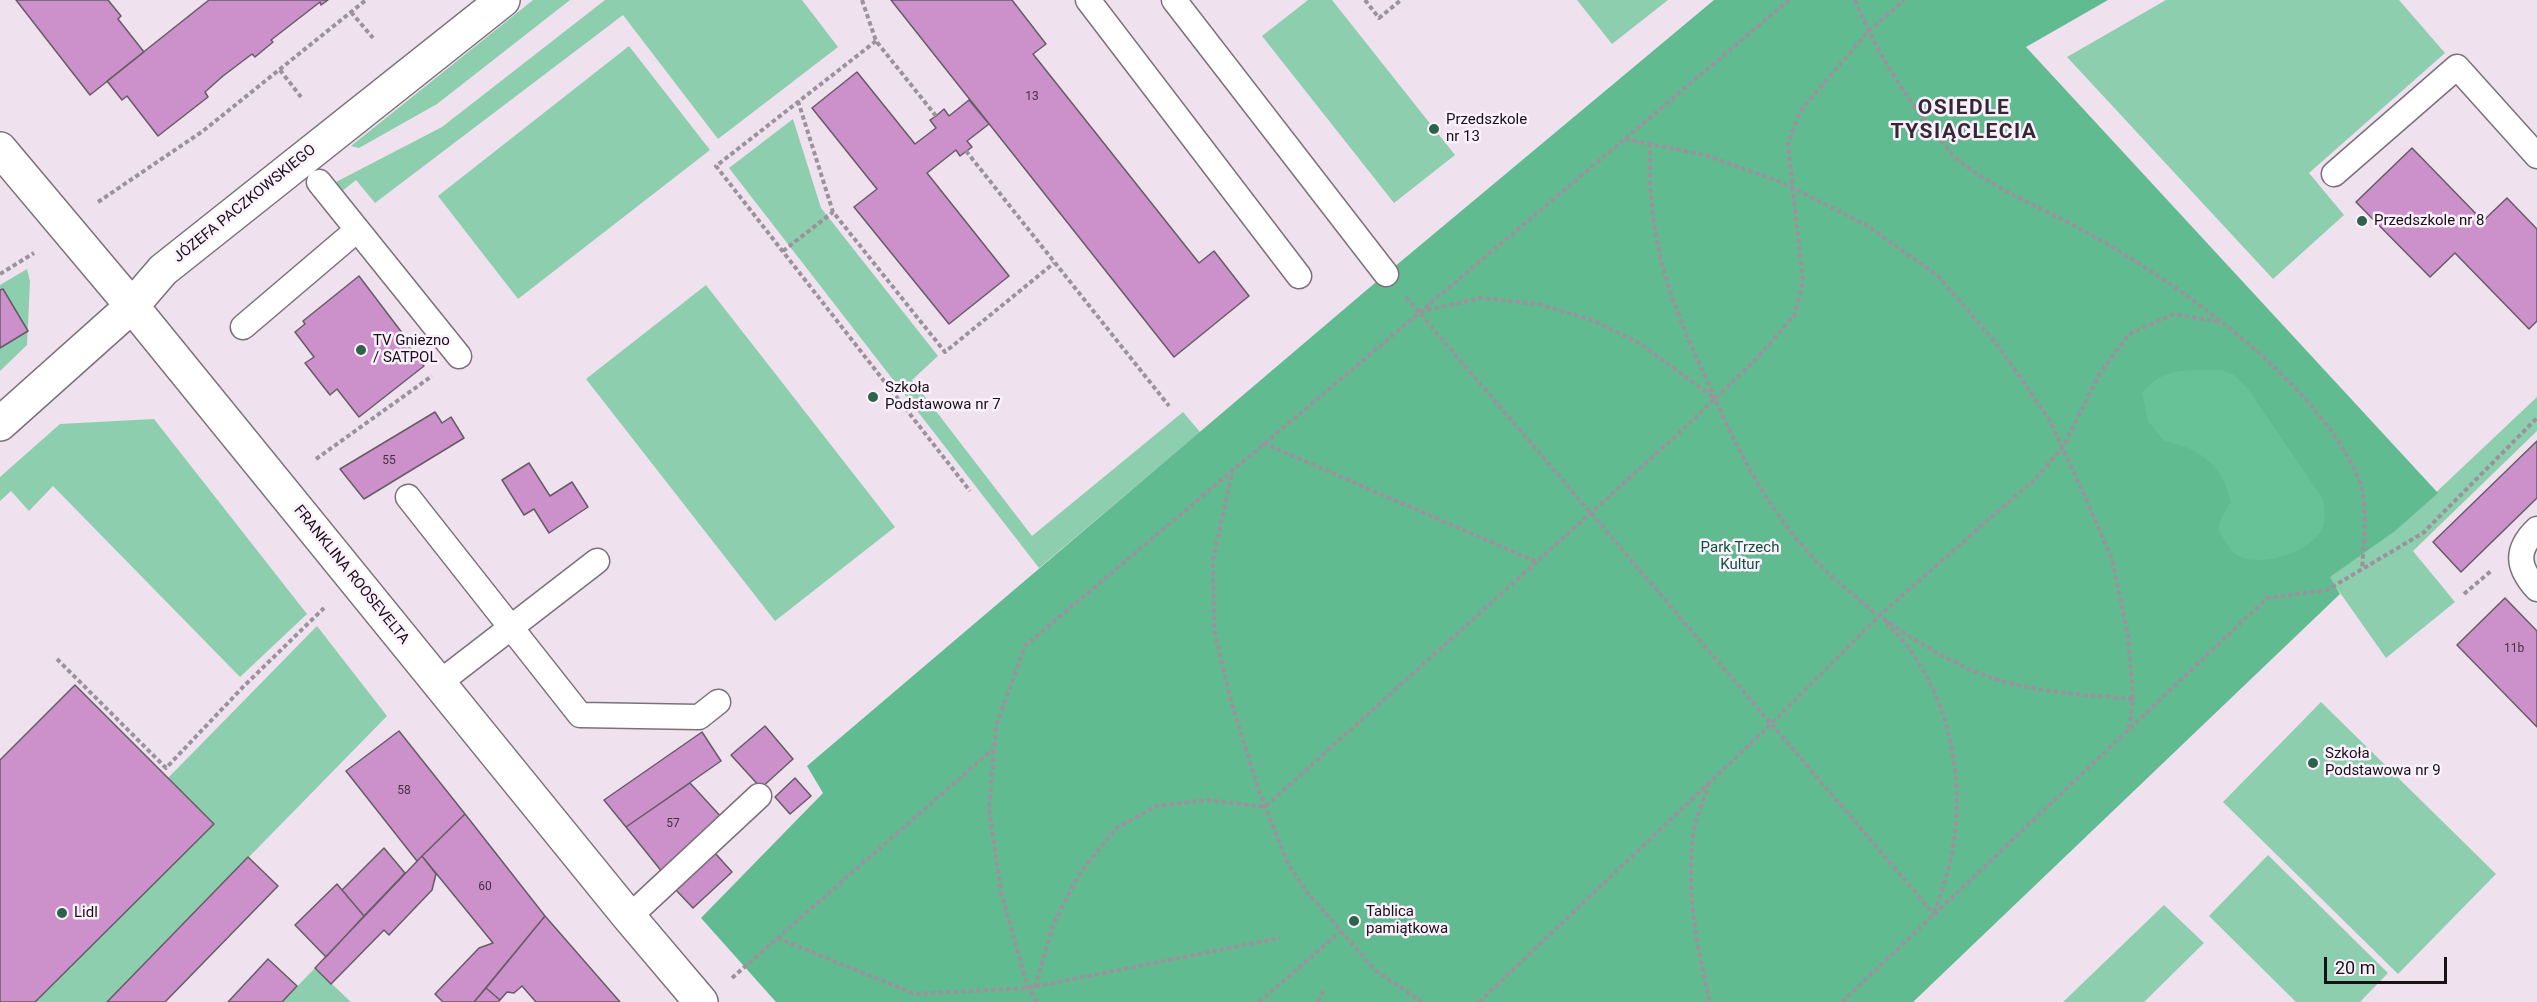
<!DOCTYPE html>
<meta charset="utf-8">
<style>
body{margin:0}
#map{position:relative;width:2537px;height:1002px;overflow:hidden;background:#efe2ee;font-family:Roboto,sans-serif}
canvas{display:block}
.scale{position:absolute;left:2324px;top:957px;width:123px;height:27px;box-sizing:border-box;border:3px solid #161216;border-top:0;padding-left:8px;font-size:18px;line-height:21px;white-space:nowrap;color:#161216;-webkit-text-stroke:4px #fcf0fc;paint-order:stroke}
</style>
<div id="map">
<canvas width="2537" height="1002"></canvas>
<div class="scale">20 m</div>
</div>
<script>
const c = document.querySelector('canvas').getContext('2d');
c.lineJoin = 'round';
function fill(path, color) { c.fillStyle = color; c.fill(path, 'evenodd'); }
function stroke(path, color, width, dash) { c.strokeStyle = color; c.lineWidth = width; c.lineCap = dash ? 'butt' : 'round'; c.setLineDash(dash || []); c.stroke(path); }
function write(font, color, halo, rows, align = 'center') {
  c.font = font + ' Roboto,sans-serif'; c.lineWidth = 5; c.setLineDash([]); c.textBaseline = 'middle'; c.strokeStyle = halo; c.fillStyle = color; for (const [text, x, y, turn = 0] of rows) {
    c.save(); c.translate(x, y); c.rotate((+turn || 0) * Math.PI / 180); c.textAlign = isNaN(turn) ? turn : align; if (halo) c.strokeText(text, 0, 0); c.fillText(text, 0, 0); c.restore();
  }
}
const green = new Path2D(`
 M533 0H570L437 104 359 148 351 146Z
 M605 0H802L838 47 718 139 623 15 375 203 356 180 341 192 336 182 442 127Z
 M1308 0H1332L1455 155 1394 203 1262 36Z
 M1577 0H1668L1612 44Z
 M2166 0H2399L2445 53 2309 173 2344 215 2273 279 2067 57Z
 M629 46 710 150 518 299 438 196Z
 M793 119 821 208 938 356 912 380 1032 536 1183 412 1200 432 1039 568 729 168Z
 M27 269 30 281 27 345 0 371V285Z
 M706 285 895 527 775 621 586 379Z
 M2537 397V431L2413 551 2455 602 2386 658 2329 577 2394 532Z
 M154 419 307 614 240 677 53 486 29 511 11 491 0 501V477L60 424Z
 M317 626 387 716 107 1002H35L213 825 168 778Z
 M2321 702 2496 874 2398 974 2223 802Z
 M2268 855 2388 973 2360 1002H2296L2209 916Z
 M2164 905 2204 943 2144 1002H2063Z
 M315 968 351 1002H282Z`);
const forest = new Path2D(`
 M1714 0H2108L2026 47 2438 493 2394 532 2330 577 2340 594 1913 1002H776L701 918 823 793 807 766 1369 288Z`);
const water = new Path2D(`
 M2221 370 2234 375 2248 389 2323 499C2324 509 2327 521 2321 531 2308 552 2260 569 2237 555 2229 550 2223 537 2218 529L2222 516 2231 502C2222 465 2200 448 2164 441L2148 421 2142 393C2163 366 2189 371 2221 370Z`);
const building = new Path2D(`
 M16 0H108L121 16 118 19 144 52 90 95Z
 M209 0H328L321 5 320 2 271 40 273 42 255 57 252 54 223 76 205 92 208 97 158 136 127 96 122 100 107 81Z
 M891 0H1012L1046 44 1033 54 1199 263 1214 251 1249 296 1174 357Z
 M857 72 915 144 936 128 930 120 936 116 944 109 949 116 969 100 989 124 967 141 972 147 960 156 956 150 927 173 1009 276 949 324 854 207 877 189 812 108Z
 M2412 148 2483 221 2507 198 2537 229V321L2529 329 2455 253 2430 277 2356 202Z
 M359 276 409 342 407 344 424 366 359 417 337 389 330 395 305 363 314 357 295 332 305 324 303 321Z
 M3 289 28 331 0 348V290Z
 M435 412 442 423 451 417 464 438 364 499 340 469Z
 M2537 441V498L2461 572 2433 542Z
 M529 463 550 496 572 482 588 507 549 533 534 509 524 515 502 480Z
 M2505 598 2537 631V727L2457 645Z
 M75 685 214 824 35 1002H0V760Z
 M765 726 793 759 761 788 731 755Z
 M399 731 465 814 417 861 346 771Z
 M702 732 721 761 626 827 604 800Z
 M795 778 811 796 790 814 775 797Z
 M690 783 723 819 663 873 626 827Z
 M465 814 545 916 474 1002H443L435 994 479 948 493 943 422 856Z
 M384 848 405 873 364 916 342 890Z
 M715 853 732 872 693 908 675 889Z
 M422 856 436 874 432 890 389 935 384 930 331 984 315 968Z
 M248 857 278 886 165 1002H107Z
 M337 884 364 916 326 957 295 925Z
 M545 916 620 1002H536L522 986 514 993 507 992 500 1000 486 988Z
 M268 959 297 986 282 1002H228Z
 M486 988 500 1000 498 1002H474Z`);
const path = new Path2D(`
 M862 0 876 41 936 116
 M1365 0 1379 18 1401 0
 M1855 0C1875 49 1901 91 1934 131 1941 140 1949 152 1957 159 1999 193 2049 210 2095 237 2183 287 2315 381 2357 475 2369 501 2364 540 2362 569
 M351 12 373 38
 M876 41 716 166 970 491
 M280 70 301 97
 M798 101 833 212 945 352 1054 263
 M1625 139 1705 155 1781 182 1866 225 1938 276 1996 343 2049 419 2083 492 2112 559 2128 636 2133 699 2129 729
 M1650 143C1649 181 1651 218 1660 255 1669 297 1687 336 1704 374 1728 429 1754 485 1791 532 1835 588 1904 639 1969 669 2021 692 2077 694 2133 699
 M966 151 1169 406
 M98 202 203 131 366 0
 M783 251 833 212
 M0 274 34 253
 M1406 297 1934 914
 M1420 312 1480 298 1538 304 1592 320 1641 344 1713 397
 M1263 443 1537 562
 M316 459 432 376
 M1233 468 1213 560 1214 629 1231 701 1259 791 1288 864 1306 891 1375 970 1422 1002
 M2464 594 2491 571
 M1886 622C1894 631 1903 640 1910 650 1951 707 1964 779 1953 847 1950 869 1941 892 1934 914
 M57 659 166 768 244 686 324 608
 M1709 783C1704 800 1695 819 1693 836 1686 893 1697 947 1710 1002
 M777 938 915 994 1028 988 1280 938
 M732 978 993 749
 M1035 987 1053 925 1078 876 1115 829 1156 806 1208 800 1265 807 1676 436 1754 361 1794 316 1803 282 1788 144 1800 111 1868 32 1904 0
 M1037 1002 1028 988 1001 892 989 809 996 726 1025 646 1789 0
 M1259 1002 1340 932
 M1318 1002 1323 991
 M1479 1002 1771 724 1880 615 2035 479 2063 447 2100 373 2129 334 2174 314 2220 322
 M1842 1002 2267 598 2327 590 2423 533 2537 418`);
const service = new Path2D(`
 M1088 0 1299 276
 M1174 0 1386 274
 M2334 174 2457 67 2537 156
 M319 182 459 356
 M243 327 357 230
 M408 497 580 715 699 717 718 702
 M2537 529C2515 550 2517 567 2537 589
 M439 683 597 561
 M629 917 759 796`);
const minor = new Path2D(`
 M0 424 132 306 163 270 503 0`);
const tertiary = new Path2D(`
 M0 149 132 306 629 917 701 1002`);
const markers = [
 [1434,129,6,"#2c634a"],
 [2362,221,6,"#2c634a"],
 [361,350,6,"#2c634a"],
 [873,397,6,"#2c634a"],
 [2313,763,6,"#2c634a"],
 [62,913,6,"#2c634a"],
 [1354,921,6,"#2c634a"]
];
const numberNames = [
 ["13",1032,97],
 ["55",389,461],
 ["11b",2514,649],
 ["58",404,791],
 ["57",673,824],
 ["60",485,887]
];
const poiNames = [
 ["Przedszkole",1446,120],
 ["nr 13",1446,137],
 ["Przedszkole nr 8",2374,221],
 ["TV Gniezno",373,341],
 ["/ SATPOL",373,358],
 ["Szkoła",885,388],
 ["Podstawowa nr 7",885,405],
 ["Szkoła",2325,754],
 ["Podstawowa nr 9",2325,771],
 ["Tablica",1366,912],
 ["pamiątkowa",1366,929],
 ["Lidl",74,913]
];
const streetNames = [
 ["JÓZEFA PACZKOWSKIEGO",245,204,-39],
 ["FRANKLINA ROOSEVELTA",351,575,51]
];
const parkNames = [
 ["Park Trzech",1740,548],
 ["Kultur",1740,565]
];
const districtNames = [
 ["OSIEDLE",1964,109],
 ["TYSIĄCLECIA",1964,133]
];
fill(green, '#8ccead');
fill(forest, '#61bb91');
fill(water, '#68c297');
fill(building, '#cc90cb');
stroke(building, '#665c66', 1.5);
stroke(service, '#7b707b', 27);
stroke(minor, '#7b707b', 36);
stroke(tertiary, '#7b707b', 36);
stroke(path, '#9b929b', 4, [4.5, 3]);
stroke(service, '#fff', 24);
stroke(minor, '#fff', 33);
stroke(tertiary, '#fff', 33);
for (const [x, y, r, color] of markers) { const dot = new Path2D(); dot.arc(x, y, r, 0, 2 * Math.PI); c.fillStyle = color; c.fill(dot); stroke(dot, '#fcf0fc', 2); }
write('12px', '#443243', null, numberNames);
write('15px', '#161216', '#fcf0fc', poiNames, 'left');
write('15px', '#161216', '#fcf0fc', streetNames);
write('15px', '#085337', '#fcf0fc', parkNames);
c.letterSpacing = '1.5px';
write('bold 21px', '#322932', '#fcf0fc', districtNames);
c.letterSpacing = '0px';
</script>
